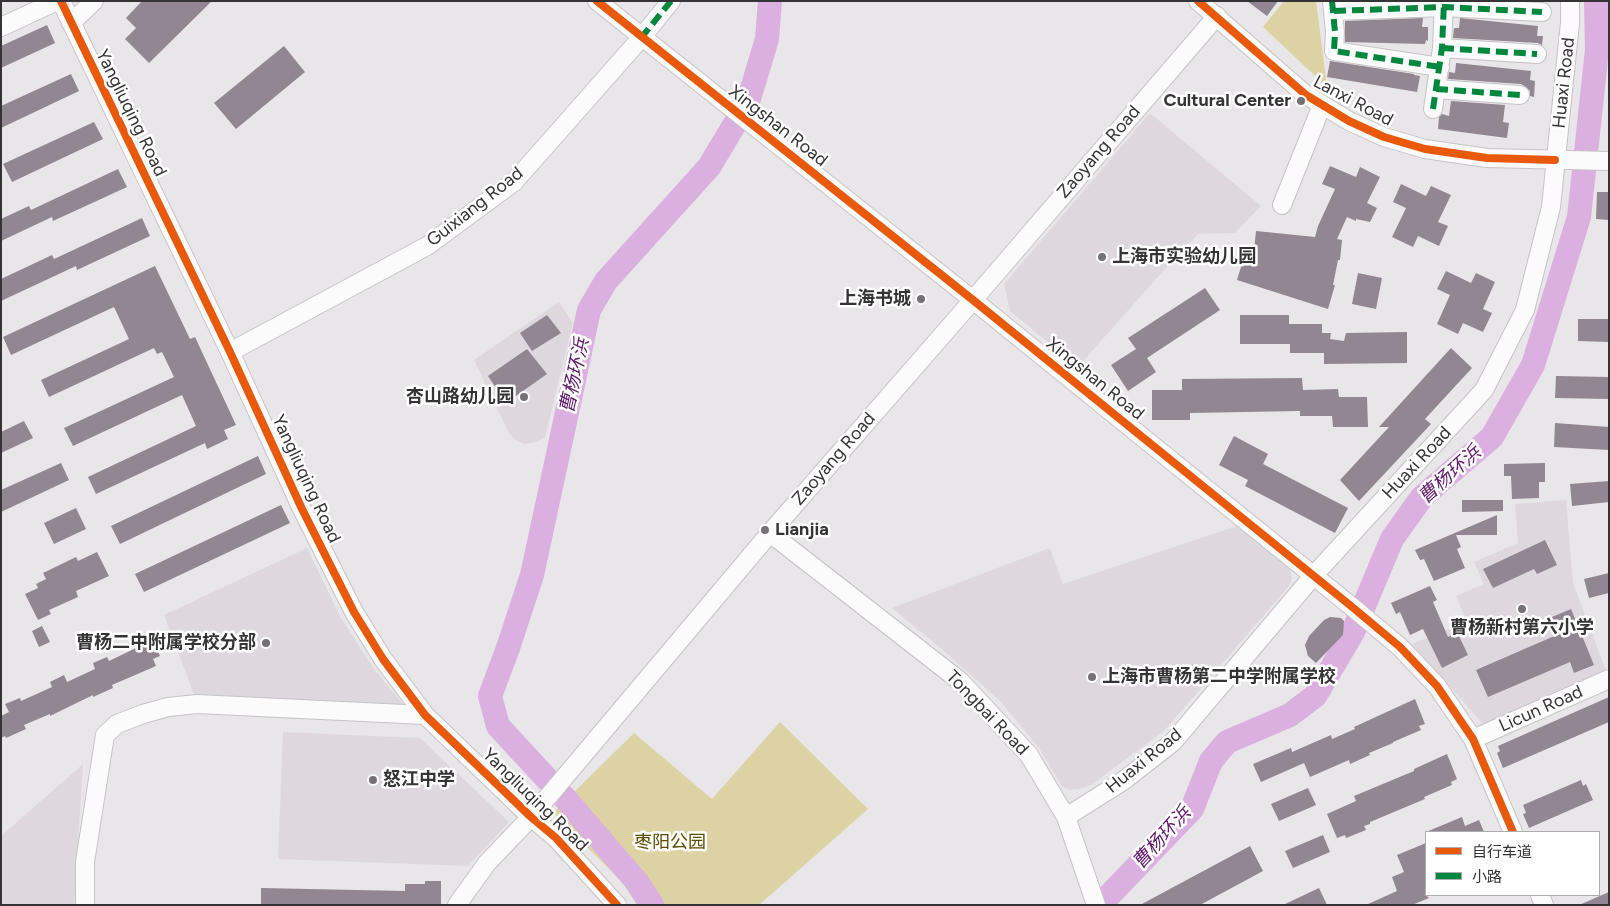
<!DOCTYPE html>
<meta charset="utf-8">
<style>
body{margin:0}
#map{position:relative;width:1610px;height:906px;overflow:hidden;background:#e8e6e8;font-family:Figtree,"Noto Sans SC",sans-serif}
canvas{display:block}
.frame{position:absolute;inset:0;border:2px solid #353335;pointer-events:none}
.legend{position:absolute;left:1425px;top:831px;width:175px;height:65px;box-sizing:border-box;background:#fff;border:1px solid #aeadae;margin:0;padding:6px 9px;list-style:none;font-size:15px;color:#353335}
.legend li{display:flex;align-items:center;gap:10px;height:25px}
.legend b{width:25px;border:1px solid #aeadae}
</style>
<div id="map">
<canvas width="1610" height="906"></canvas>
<div class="frame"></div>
<ul class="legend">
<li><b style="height:6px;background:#e8590c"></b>自行车道</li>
<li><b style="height:6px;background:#00873e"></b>小路</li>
</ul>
</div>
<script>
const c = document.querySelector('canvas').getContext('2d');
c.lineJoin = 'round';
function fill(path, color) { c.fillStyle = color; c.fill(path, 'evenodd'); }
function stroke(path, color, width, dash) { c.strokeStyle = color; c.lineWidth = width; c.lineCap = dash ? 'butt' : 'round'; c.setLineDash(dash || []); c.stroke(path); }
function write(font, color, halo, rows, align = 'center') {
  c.font = font + ' Figtree,"Noto Sans SC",sans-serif'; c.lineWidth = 5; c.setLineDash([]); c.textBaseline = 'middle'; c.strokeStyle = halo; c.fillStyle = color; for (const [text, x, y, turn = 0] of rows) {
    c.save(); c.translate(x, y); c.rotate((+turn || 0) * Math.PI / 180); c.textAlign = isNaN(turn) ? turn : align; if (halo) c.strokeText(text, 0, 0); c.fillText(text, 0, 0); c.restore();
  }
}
const built = new Path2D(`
 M1150 113 1261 206 1235 233 1198 234 1155 280 1078 367 1010 311 1004 284Z
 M559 302 573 323 545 438 536 442 524 444 514 439 509 433 474 360Z
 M1566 500 1573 583 1607 673 1484 725 1412 644 1467 622 1456 596 1484 584 1474 562 1518 543 1515 504Z
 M1237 526 1283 561 1290 570 1292 578 1289 586 1164 731 1091 785 1081 789 1070 790 1062 786 1039 748 1001 702 944 651 892 608 1050 548 1063 584Z
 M307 548 341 618 374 669 404 705 194 694 164 615Z
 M283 732 420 738 509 822 468 866 278 859Z
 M83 764 74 905H1V836Z`);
const green = new Path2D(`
 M1284 1H1316L1327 87 1263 27Z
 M780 722 868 809 759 905H637L622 882 553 813 634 733 712 799Z`);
const river = new Path2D(`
 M547 779 498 726 490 696 508 648 532 575 589 310 606 281 709 167 748 102 767 39 770 1
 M564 797 637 882 652 905
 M1100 905 1192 809 1211 761 1227 742 1290 715 1315 696 1353 632 1392 539 1422 497 1492 437 1533 365 1579 217 1597 50 1596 1`);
const building = new Path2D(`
 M142 1H212L149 63 125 39 136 28 126 18Z
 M1247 1H1278L1267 16Z
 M1423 18 1422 27H1428V41L1426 40 1425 44 1345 42V21Z
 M1460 18 1538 26 1537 36H1543L1542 45 1538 43 1453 38 1454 28H1459Z
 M47 25 55 43 1 68V46Z
 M284 46 305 72 236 129 214 103Z
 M1330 61 1414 74V75L1420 76 1417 92 1327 77Z
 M1456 63 1531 71 1530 80 1535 81 1534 97 1530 96V91L1526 87 1521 84 1448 79 1449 72 1455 73Z
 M71 74 79 91 1 128V106Z
 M1451 101 1505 105 1503 122 1509 123 1507 138 1438 129 1439 117 1442 114 1449 116Z
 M94 122 103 139 12 182 3 164Z
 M1330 166 1356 177 1360 167 1380 177 1367 203 1377 208 1370 222 1356 219V221L1347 217 1337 239 1342 240 1340 260H1338L1333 285H1335L1328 309 1237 280 1244 257 1253 260 1256 231 1315 237 1318 226 1335 189 1322 184Z
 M118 169 127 187 53 221 52 217 1 241V219L29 206 31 210Z
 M1401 184 1426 196 1431 186 1451 195 1438 222 1448 226 1439 246 1418 236 1413 247 1392 237 1406 208 1393 202Z
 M1597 192H1609V220L1596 219Z
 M142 218 150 236 77 270 76 266 1 301V279L52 255 54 259Z
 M155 266 190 339 195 337 236 425 224 430 228 439 207 449 205 443 96 494 88 477 196 426 182 395 73 446 64 428 174 377 162 352 157 354 154 348 49 397 41 380 129 339 114 307 11 355 3 337Z
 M1446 271 1471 283 1476 273 1495 282 1483 309 1492 313 1483 332 1463 323 1458 334 1437 324 1450 295 1437 289Z
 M1358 273 1382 278 1376 309 1352 304Z
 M1205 288 1220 310 1147 358 1156 372 1128 391 1111 365 1136 349 1128 338Z
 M547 315 561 333 532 351 520 333Z
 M1240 315H1289V324H1322V333H1331L1330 339 1344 341 1346 333 1407 332V363L1324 364V353H1290V344H1240Z
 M1578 319H1609V342L1578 341Z
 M1451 348 1472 368 1425 419 1431 424 1359 501 1340 480 1389 427H1379Z
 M527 349 547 374 506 403 488 376Z
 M1556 376 1609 377V399L1555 398Z
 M1302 378 1303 390 1338 389 1339 397H1367L1368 427H1333L1332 416H1300V411L1190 413V420H1152V390H1182V379Z
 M24 421 33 438 1 453V432Z
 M1555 423 1609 427V450L1554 447Z
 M1234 436 1268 454 1263 464 1348 508 1335 533 1245 486 1248 480 1219 465Z
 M258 456 266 474 120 544 111 526Z
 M61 463 69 480 1 512V490Z
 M1545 463V482H1539V498L1512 499 1511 476H1504V464Z
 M1609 481V502L1572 506 1570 484Z
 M1462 500H1503V511L1462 512Z
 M281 505 290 523 144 592 135 574Z
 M76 508 86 529 54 544 44 523Z
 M1497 515V535H1456L1461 547 1457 549 1465 568 1434 581 1424 559 1420 560 1415 550Z
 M1545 540 1557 565 1537 574 1534 569 1493 588 1483 569Z
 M97 552 109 576 76 591 78 597 49 610 51 614 38 620 25 594 38 588 36 584 46 579 43 573 76 557 78 561Z
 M1609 573V593L1589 598 1584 579Z
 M1430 586 1437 600 1433 602 1448 637 1457 632 1468 655 1442 668 1423 629 1410 635 1400 612 1396 614 1391 603Z
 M1571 609 1594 665 1574 673 1570 662 1488 697 1476 670 1559 634 1552 617Z
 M1330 617 1341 618 1344 621 1343 635 1316 663 1308 656 1305 645 1309 636 1324 620Z
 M42 626 50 642 39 647 32 631Z
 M150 635 160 656 153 659 156 666 112 685 113 688 93 697V695L50 716V714L24 725 26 729 6 738 5 736 1 738V716L9 712 5 704 20 698 21 701 52 687 50 682 64 675 67 682 95 669 93 663 107 657 109 661 138 647 136 642Z
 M1609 697V722L1503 768 1497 753 1500 751 1498 746Z
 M1415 699 1425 724 1419 726 1421 730 1393 742V743L1369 753 1370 755 1350 764 1349 760 1310 777 1304 763 1261 782 1253 764 1291 748 1292 752 1331 735 1332 739 1355 729 1354 727Z
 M1447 754 1457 779 1451 782 1452 785 1424 797 1425 799 1370 822V824L1364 826 1366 830 1346 838 1345 835 1337 838 1327 814 1356 801 1354 796 1414 771V769Z
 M1581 780 1583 786 1586 784 1593 800 1529 828 1523 814 1526 813 1523 805Z
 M1308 788 1316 805 1279 821 1271 804Z
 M1462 817 1465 826 1479 820 1484 832H1426Z
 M1323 835 1330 852 1293 868 1285 851Z
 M1426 843V895L1429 898 1412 905H1366L1397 891 1392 877 1404 872 1397 855Z
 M1250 846 1263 871 1200 905H1140Z
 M425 881H441V905H261V888L405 891V884H425Z
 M1319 888 1327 905H1283Z
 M1609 892V905H1579Z`);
const minor = new Path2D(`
 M61 1 230 352 302 509 354 612 383 659 425 715 531 817 556 838 617 905
 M597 1 973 300 1351 606 1400 647 1437 686 1473 739 1513 832
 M1198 1 1306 95 1349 121 1384 137 1425 149 1487 158 1609 161
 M1332 1 1335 32 1334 51 1440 67
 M1334 11 1444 7 1542 12
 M71 23 94 1
 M1 27 57 1
 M1442 48 1537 54
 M1436 89 1520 95
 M1433 109 1442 48 1444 1
 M1282 205 1322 105
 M230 352 427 246 514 182 641 38 671 1
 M770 533 960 681 1029 755 1066 817 1096 905
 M1473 739 1609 679
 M1066 817 1123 781 1173 742 1314 575 1484 390 1525 310 1551 207 1570 23V1
 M1540 895 1544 905
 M85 905V862L105 735 117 724 143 714 168 707 197 704 425 715
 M457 905 487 863 531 817 770 533 973 300 1217 16`);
const quiet = new Path2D(`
 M1332 1 1335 32 1334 51 1440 67
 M1334 11 1444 7 1542 12
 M641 38 671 1
 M1442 48 1537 54
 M1436 89 1520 95
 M1433 109 1442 48 1444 2`);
const cycleway = new Path2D(`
 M61 1 230 352 302 509 354 612 383 659 425 715 531 817 556 838 617 905
 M597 1 973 300 1351 606 1400 647 1437 686 1473 739 1513 832
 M1198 1 1306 95 1349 121 1384 137 1425 149 1487 158 1555 160`);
const markers = [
 [1301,101,5,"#747274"],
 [1102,257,5,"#747274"],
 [921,299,5,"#747274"],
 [524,397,5,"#747274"],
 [765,530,5,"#747274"],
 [1522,609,5,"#747274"],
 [266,643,5,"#747274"],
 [1092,677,5,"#747274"],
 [373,780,5,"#747274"]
];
const streetNames = [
 ["Huaxi Road",1564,83,-84],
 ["Lanxi Road",1353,101,28],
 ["Yangliuqing Road",131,113,64],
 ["Xingshan Road",778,126,38],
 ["Zaoyang Road",1099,152,-49],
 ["Guixiang Road",475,207,-38],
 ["Xingshan Road",1095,379,39],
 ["Zaoyang Road",834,459,-49],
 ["Huaxi Road",1417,463,-47],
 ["Yangliuqing Road",306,479,65],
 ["Licun Road",1541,709,-24],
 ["Tongbai Road",987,713,46],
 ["Huaxi Road",1144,761,-39],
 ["Yangliuqing Road",535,800,44]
];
const poiNames = [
 ["Cultural Center",1291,101],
 ["上海市实验幼儿园",1112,257,"left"],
 ["上海书城",911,299],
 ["杏山路幼儿园",514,397],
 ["Lianjia",775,530,"left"],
 ["曹杨新村第六小学",1522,628,"center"],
 ["曹杨二中附属学校分部",256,643],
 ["上海市曹杨第二中学附属学校",1102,677,"left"],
 ["怒江中学",383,780,"left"]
];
const parkNames = [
 ["枣阳公园",670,843]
];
const waterNames = [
 ["曹杨环浜",575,376,-78],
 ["曹杨环浜",1450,475,-42],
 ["曹杨环浜",1162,838,-48]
];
fill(built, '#ded8de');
fill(green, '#dcd2a4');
stroke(river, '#dbafe0', 24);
fill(building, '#918692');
stroke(minor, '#c5c3c5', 20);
stroke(minor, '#fcfbfc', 18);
stroke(quiet, '#00873e', 6, [12, 6]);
stroke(cycleway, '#e8590c', 8);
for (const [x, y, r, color] of markers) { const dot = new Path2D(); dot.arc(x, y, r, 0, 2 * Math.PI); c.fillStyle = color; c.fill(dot); stroke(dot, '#fff', 2); }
write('18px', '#353335', '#fff', streetNames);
write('bold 18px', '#353335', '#fff', poiNames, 'right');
write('18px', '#5b4e01', '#fff', parkNames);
write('italic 19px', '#62196b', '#fff', waterNames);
</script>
